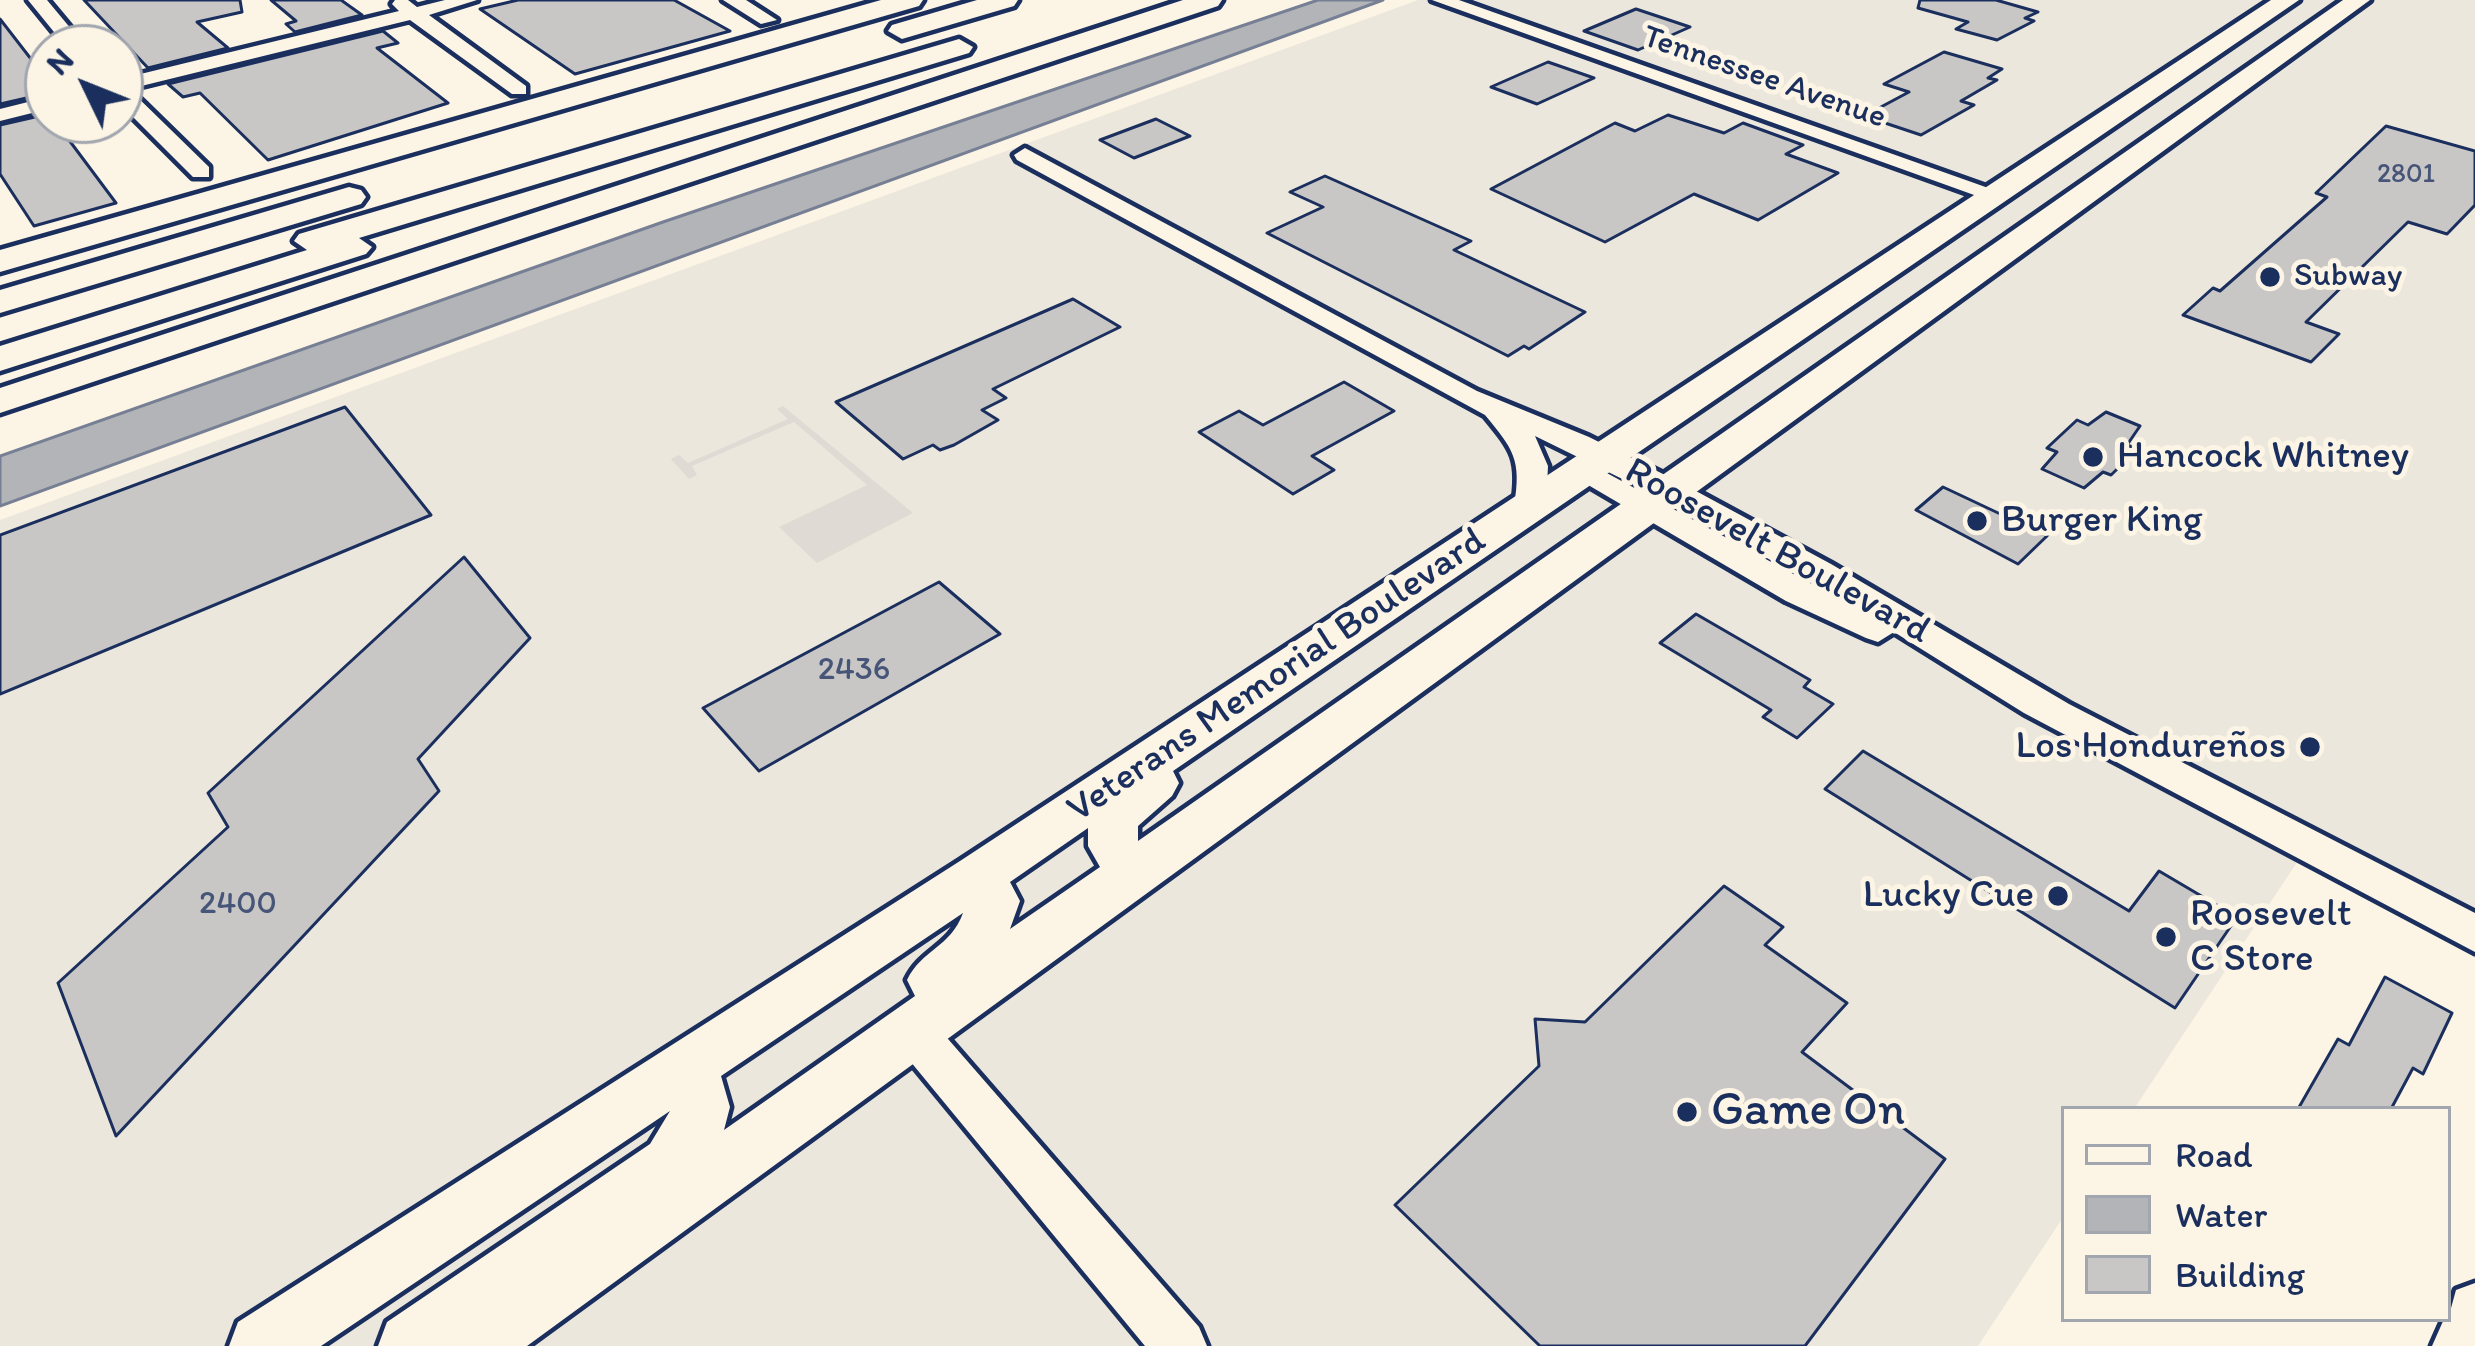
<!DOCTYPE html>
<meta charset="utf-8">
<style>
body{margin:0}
#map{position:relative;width:2475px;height:1346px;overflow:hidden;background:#fcf5e5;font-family:Itim,sans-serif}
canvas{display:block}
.legend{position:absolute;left:2061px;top:1106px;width:390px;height:216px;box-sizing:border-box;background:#fcf5e5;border:3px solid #a2a6af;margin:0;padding:15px 21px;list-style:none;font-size:36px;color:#1b2f5e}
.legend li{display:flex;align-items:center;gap:24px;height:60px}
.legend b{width:60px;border:3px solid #a2a6af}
.north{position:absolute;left:24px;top:24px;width:120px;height:120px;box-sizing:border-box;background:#fcf5e5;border:3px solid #a2a6af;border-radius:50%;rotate:313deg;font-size:33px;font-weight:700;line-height:48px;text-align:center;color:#1b2f5e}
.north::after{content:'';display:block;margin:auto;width:42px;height:54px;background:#1b2f5e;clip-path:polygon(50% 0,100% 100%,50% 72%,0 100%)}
</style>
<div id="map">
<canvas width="2475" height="1346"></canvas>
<ul class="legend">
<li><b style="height:15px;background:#fcf5e5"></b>Road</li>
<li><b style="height:33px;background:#b2b4b8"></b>Water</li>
<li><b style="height:33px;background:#c8c7c6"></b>Building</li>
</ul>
<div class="north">N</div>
</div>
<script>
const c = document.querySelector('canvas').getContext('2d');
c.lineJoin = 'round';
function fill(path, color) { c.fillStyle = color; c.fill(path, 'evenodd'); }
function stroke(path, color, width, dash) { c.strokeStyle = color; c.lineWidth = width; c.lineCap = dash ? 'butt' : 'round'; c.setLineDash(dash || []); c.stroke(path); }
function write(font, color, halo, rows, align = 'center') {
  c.font = font + ' Itim,sans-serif'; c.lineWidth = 10; c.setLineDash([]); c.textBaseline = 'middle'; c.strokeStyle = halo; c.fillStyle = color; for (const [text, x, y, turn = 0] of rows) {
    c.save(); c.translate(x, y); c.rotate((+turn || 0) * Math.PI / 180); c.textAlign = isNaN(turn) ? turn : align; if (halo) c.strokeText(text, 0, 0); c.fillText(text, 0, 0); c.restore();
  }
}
const built = new Path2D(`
 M1418 0H2475V914L2317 832 2134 1109H2064V1216L1978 1346H0V520Z`);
const green = new Path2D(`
 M783 406 913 513 817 563 779 527 867 485 794 422 692 466 697 475 689 479 671 459 679 455 688 463 788 419 777 409Z`);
const water = new Path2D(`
 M1318 0H1383L0 506V456L663 222Z`);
const building = new Path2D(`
 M84 0H240L242 12 197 22 228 48 148 68Z
 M271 0H341L362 15 295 32 286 24 296 21Z
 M518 0H674L730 31 575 74 480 9Z
 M1920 0H1996L2038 12 2025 18 2034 21 1997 40 1956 29 1968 22 1918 8Z
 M1636 9 1690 27 1638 50 1584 31Z
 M0 19 48 81V93L0 104Z
 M383 31 398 43 377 48 448 103 268 160 200 93 183 97 168 84Z
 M1944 52 2002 69 1988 78 1997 80 1961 101 1974 105 1921 135 1864 116 1909 92 1884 84Z
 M1548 62 1594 78 1537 104 1491 87Z
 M48 114V120L81 123 60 128 116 203 34 226 0 174V125Z
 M1668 115 1724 133 1743 123 1803 145 1786 154 1838 173 1758 220 1694 194 1605 242 1491 189 1615 123 1635 131Z
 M1156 119 1190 136 1134 158 1100 140Z
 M2386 126 2475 151V205L2447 234 2408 222 2306 322 2339 334 2311 362 2183 315 2213 288 2220 291 2327 197 2316 193Z
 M1325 176 1471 241 1454 250 1585 312 1529 349 1524 346 1508 356 1267 233 1323 207 1290 192Z
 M1073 299 1120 327 993 389 1006 398 982 410 998 420 954 445 940 450 933 445 903 459 836 402Z
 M1344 382 1394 411 1312 456 1334 470 1293 494 1199 432 1239 411 1263 425Z
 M345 407 431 515 0 694V535Z
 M2106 412 2140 426 2127 445 2138 449 2111 475 2103 472 2084 488 2042 469 2057 452 2047 448 2077 420 2088 425Z
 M1943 487 2047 536 2018 564 1916 510Z
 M464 557 530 638 418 759 439 791 116 1136 58 983 228 827 208 793Z
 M939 582 1000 634 759 771 703 708Z
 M1696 614 1810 680 1804 687 1833 704 1797 738 1763 717 1771 710 1660 643Z
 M1863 751 2129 911 2159 871 2237 917 2175 1008 1825 789Z
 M1724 886 1783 927 1765 945 1847 1003 1802 1052 1945 1159 1805 1346H1540L1395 1205 1539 1066 1535 1019 1585 1022Z
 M2385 977 2452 1013 2423 1074 2413 1068 2391 1109H2298L2338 1039 2349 1045Z`);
const minor = new Path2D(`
 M28 0H47L87 48H67Z
 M395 0H408L417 7 445 0H477L429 15 526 86V94H512L410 20 129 89 209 167V177H193L120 104V79L399 11 392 4Z
 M723 0H746L777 20 761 24Z
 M1432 0H1459L2008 195 1996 202 1988 200Z
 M48 97V109L0 121V109Z
 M1025 148 1477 391 1589 437 1683 484 1831 564 2069 704 2475 913V952L2024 713 1894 632 1878 642 1866 638 1786 601 1566 472 1581 463 1592 465 1834 596 1661 498 1535 436 1548 466 1546 506 1530 516 1519 513 1514 506C1522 459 1513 449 1485 415L1017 160 1014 155Z
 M912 1010 928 1016 1199 1327 1207 1346H1145L896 1044 889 1030 896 1016Z
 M2475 1283V1346H2432L2444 1319H2448L2456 1290Z`);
const major = new Path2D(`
 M2271 0H2299L1173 771 1179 783 1172 796 1138 826V841L2343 0H2370L527 1346H378L387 1322 650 1144 670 1111 321 1346H229L238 1322 960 861ZM1088 828V846L1100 867 1010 929 1020 901 1010 882ZM963 913C950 948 922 949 907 980L915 996 724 1130 730 1107 721 1076Z`);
const highway = new Path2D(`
 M881 0H923L919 6 0 272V250Z
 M977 0H1018L1014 6 902 39 888 31 892 25Z
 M1183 0H1222L1218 6 0 413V388Z
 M959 39 973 47 969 53 359 238 372 247 366 254 0 371V346L307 250 294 241 299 234Z
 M349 187 361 190 366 197 361 204 0 313V290Z`);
const markers = [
 [2270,277,12,"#1b2f5e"],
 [2093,457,12,"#1b2f5e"],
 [1977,521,12,"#1b2f5e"],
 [2310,747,12,"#1b2f5e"],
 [2058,896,12,"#1b2f5e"],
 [2166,937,12,"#1b2f5e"],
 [1687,1112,12,"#1b2f5e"]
];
const farNumbernames = [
 ["2801",2406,175]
];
const farStreetnames = [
 ["Tennessee Avenue",1764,78,19]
];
const farPoinames = [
 ["Subway",2294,277]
];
const numberNames = [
 ["2436",854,671],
 ["2400",238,905]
];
const poiNames = [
 ["Hancock Whitney",2117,457],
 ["Burger King",2001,521],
 ["Los Hondureños",2286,747,"right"],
 ["Lucky Cue",2034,896,"right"],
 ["Roosevelt",2190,915],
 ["C Store",2190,960]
];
const streetNames = [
 ["Roosevelt Boulevard",1777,552,29],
 ["Veterans Memorial Boulevard",1277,676,-34]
];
const nearPoinames = [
 ["Game On",1711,1112]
];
fill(built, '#ece7dc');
fill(green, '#dfdbd4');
fill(water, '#b2b4b8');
stroke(water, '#767f94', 3);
fill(building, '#c8c7c6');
stroke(building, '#1b2f5e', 3);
stroke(minor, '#1b2f5e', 9);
stroke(major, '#1b2f5e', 9);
stroke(highway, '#1b2f5e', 9);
fill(minor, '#fcf5e5');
fill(major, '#fcf5e5');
fill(highway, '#fcf5e5');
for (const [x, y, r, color] of markers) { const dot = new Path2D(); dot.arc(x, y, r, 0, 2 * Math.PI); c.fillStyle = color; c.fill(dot); stroke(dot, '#fcf5e5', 4.5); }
write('27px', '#465578', null, farNumbernames);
write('33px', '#1b2f5e', '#fcf5e5', farStreetnames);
write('33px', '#1b2f5e', '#fcf5e5', farPoinames, 'left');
write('33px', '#465578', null, numberNames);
write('39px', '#1b2f5e', '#fcf5e5', poiNames, 'left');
write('39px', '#1b2f5e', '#fcf5e5', streetNames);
write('48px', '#1b2f5e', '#fcf5e5', nearPoinames, 'left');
</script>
